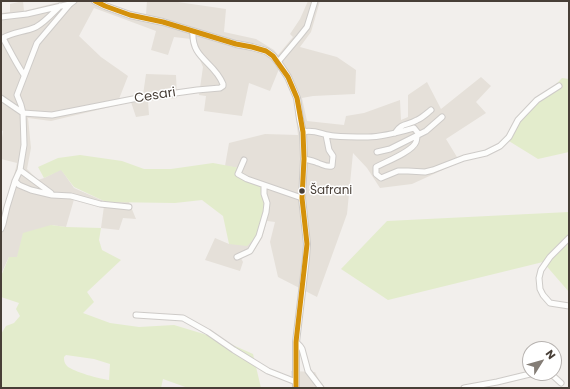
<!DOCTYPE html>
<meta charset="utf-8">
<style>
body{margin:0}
#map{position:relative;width:570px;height:389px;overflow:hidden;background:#f2efec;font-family:Poppins,sans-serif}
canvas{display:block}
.frame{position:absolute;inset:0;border:2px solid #483f37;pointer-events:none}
.north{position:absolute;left:522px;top:341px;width:40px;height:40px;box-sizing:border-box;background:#fff;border:1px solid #b6b2af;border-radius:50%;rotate:53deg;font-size:11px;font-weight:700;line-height:16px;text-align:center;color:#483f37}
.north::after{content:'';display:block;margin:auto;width:14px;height:18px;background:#847d76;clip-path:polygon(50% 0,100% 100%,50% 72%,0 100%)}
</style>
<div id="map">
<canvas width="570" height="389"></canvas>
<div class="frame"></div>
<div class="north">N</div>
</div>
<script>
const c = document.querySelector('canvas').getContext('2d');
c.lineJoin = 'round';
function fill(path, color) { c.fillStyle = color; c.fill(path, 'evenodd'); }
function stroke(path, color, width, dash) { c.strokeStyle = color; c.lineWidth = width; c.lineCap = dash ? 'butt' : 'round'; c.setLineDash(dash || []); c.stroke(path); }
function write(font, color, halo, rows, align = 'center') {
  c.font = font + ' Poppins,sans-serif'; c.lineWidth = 3; c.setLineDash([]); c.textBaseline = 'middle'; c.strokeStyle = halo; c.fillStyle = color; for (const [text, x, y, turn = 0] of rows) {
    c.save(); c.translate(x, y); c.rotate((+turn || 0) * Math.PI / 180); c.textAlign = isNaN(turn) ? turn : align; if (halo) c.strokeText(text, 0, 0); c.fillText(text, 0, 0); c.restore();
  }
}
const residential = new Path2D(`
 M23 1 24 11 55 3 68 1H102L119 9 146 14 147 1H171L226 9 224 32 256 39 274 50 278 55 293 37 290 34 300 19 308 1H320L311 32 300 47 337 57 356 70 355 94 313 96 302 98 307 121 344 125 346 116 364 113 400 100 401 120 408 117V95L427 82 441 109 481 77 491 86 476 102 486 113 446 139 460 162 412 184 380 188 367 168 353 153 347 214 317 297 278 277 270 242 275 222 267 221 262 238 254 251 241 258 243 262 240 271 205 260 215 238 229 244 265 203 261 192V186L245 181 236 174 239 168 225 166 229 143 265 134 298 135 294 100 288 83 279 69 270 91 249 83 242 116 204 111 206 96 199 95 203 67 191 39 174 37 168 55 151 50 156 31 94 8 79 36 101 57 128 76 119 99 143 95 146 74 176 75 177 98 148 101 149 115 136 117 131 102 51 121 28 118 31 148 27 169 38 180 44 178 61 169 74 188 106 202H129L136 219 123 218 119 230 101 228 104 206 75 196 66 227 51 225 17 257H9L2 272H1V217L7 205 17 163 1 159V145L3 131 1 130V13L10 12V4Z
 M291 371 315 372 323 388H292Z`);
const green = new Path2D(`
 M562 78 569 79V152L538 159 504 138Z
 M80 155 122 161 144 169H171L213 163 240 168 236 174 245 181 261 186V192L265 203 262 220 257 236 247 246 229 244 223 216 202 200 175 203 106 202 74 187 61 170 44 178 38 167 58 158Z
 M569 212V292L543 262 388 300 341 269 387 221Z
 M51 225 66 227 101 228 99 240 102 250 121 260 87 292 94 302 83 313 110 323 139 327 174 325 217 338 253 354 261 388H188L163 379 161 388H1V334L6 326 14 323 20 316 16 309 19 303 1 297V276L9 257H17L23 233ZM66 355 94 359 110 364 109 380C100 379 74 372 67 366 64 363 64 360 64 357Z`);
const minor = new Path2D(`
 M1 17 27 14 70 4
 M278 62 299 37 307 27 315 1
 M24 75C16 63 10 51 3 38 13 32 25 32 36 27 45 22 52 14 60 6
 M1 98 23 113 52 115 133 99 197 90 220 88 223 86V84C214 61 191 59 193 31
 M303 132C314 129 323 135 334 136 345 137 357 137 368 137 383 137 400 132 414 128L418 133C417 135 417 139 416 142 412 152 385 162 376 167V174L381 178 398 171H408L425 172 433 170 464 158 486 153 500 146 509 137 518 120 537 100 559 86
 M395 133C402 122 407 126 417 120 422 118 426 114 431 110
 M377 152 390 149 426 131 442 117
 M304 159C309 160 314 161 318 163 324 165 326 167 332 166L333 156 329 150 326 135
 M244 160 238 174 247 179 302 198
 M20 170 51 193
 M15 181 19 185 31 190 52 195 71 196 100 204 129 207
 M1 229 3 224 7 207 15 181 20 170 24 145 23 113 21 105 17 95 37 43 70 4 74 1
 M569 238 550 257 541 270 539 278 540 289 543 295 550 303 569 306
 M237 257 250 251 259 236 266 212 267 203 264 194V185
 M136 315 183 318 208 332 234 350 268 371 296 382
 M296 342 300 346 302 349 308 371 321 388
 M550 373 561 383
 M464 388 497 382 530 374 539 373`);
const tertiary = new Path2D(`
 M95 1 105 6 130 15 163 22 236 44 252 47 266 51 273 56 278 62 288 77 297 98 300 119 303 132 304 159 302 198 307 244 306 258 296 342V388`);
const bus1 = new Path2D(`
 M95 1 105 6 130 15 163 22 236 44 252 47 266 51 273 56 288 77 297 98 303 132 304 159 302 198 307 244 296 342V388`);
const markers = [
 [302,191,3.5,"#483f37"]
];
const busNames = [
 ["Šafrani",310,191]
];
const streetNames = [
 ["Cesari",155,96,-9]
];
fill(residential, '#e5e0d9');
fill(green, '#e3eccc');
stroke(minor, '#cecbc8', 7);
stroke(tertiary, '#cecbc8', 8);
stroke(minor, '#fdfdfc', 5);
stroke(tertiary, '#fdfdfc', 6);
stroke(bus1, '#d4910b', 5);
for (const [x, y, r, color] of markers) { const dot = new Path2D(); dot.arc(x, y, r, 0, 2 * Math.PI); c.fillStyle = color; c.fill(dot); stroke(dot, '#fff', 1.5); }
write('12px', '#483f37', '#fff', busNames, 'left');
write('13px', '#483f37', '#fff', streetNames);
</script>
